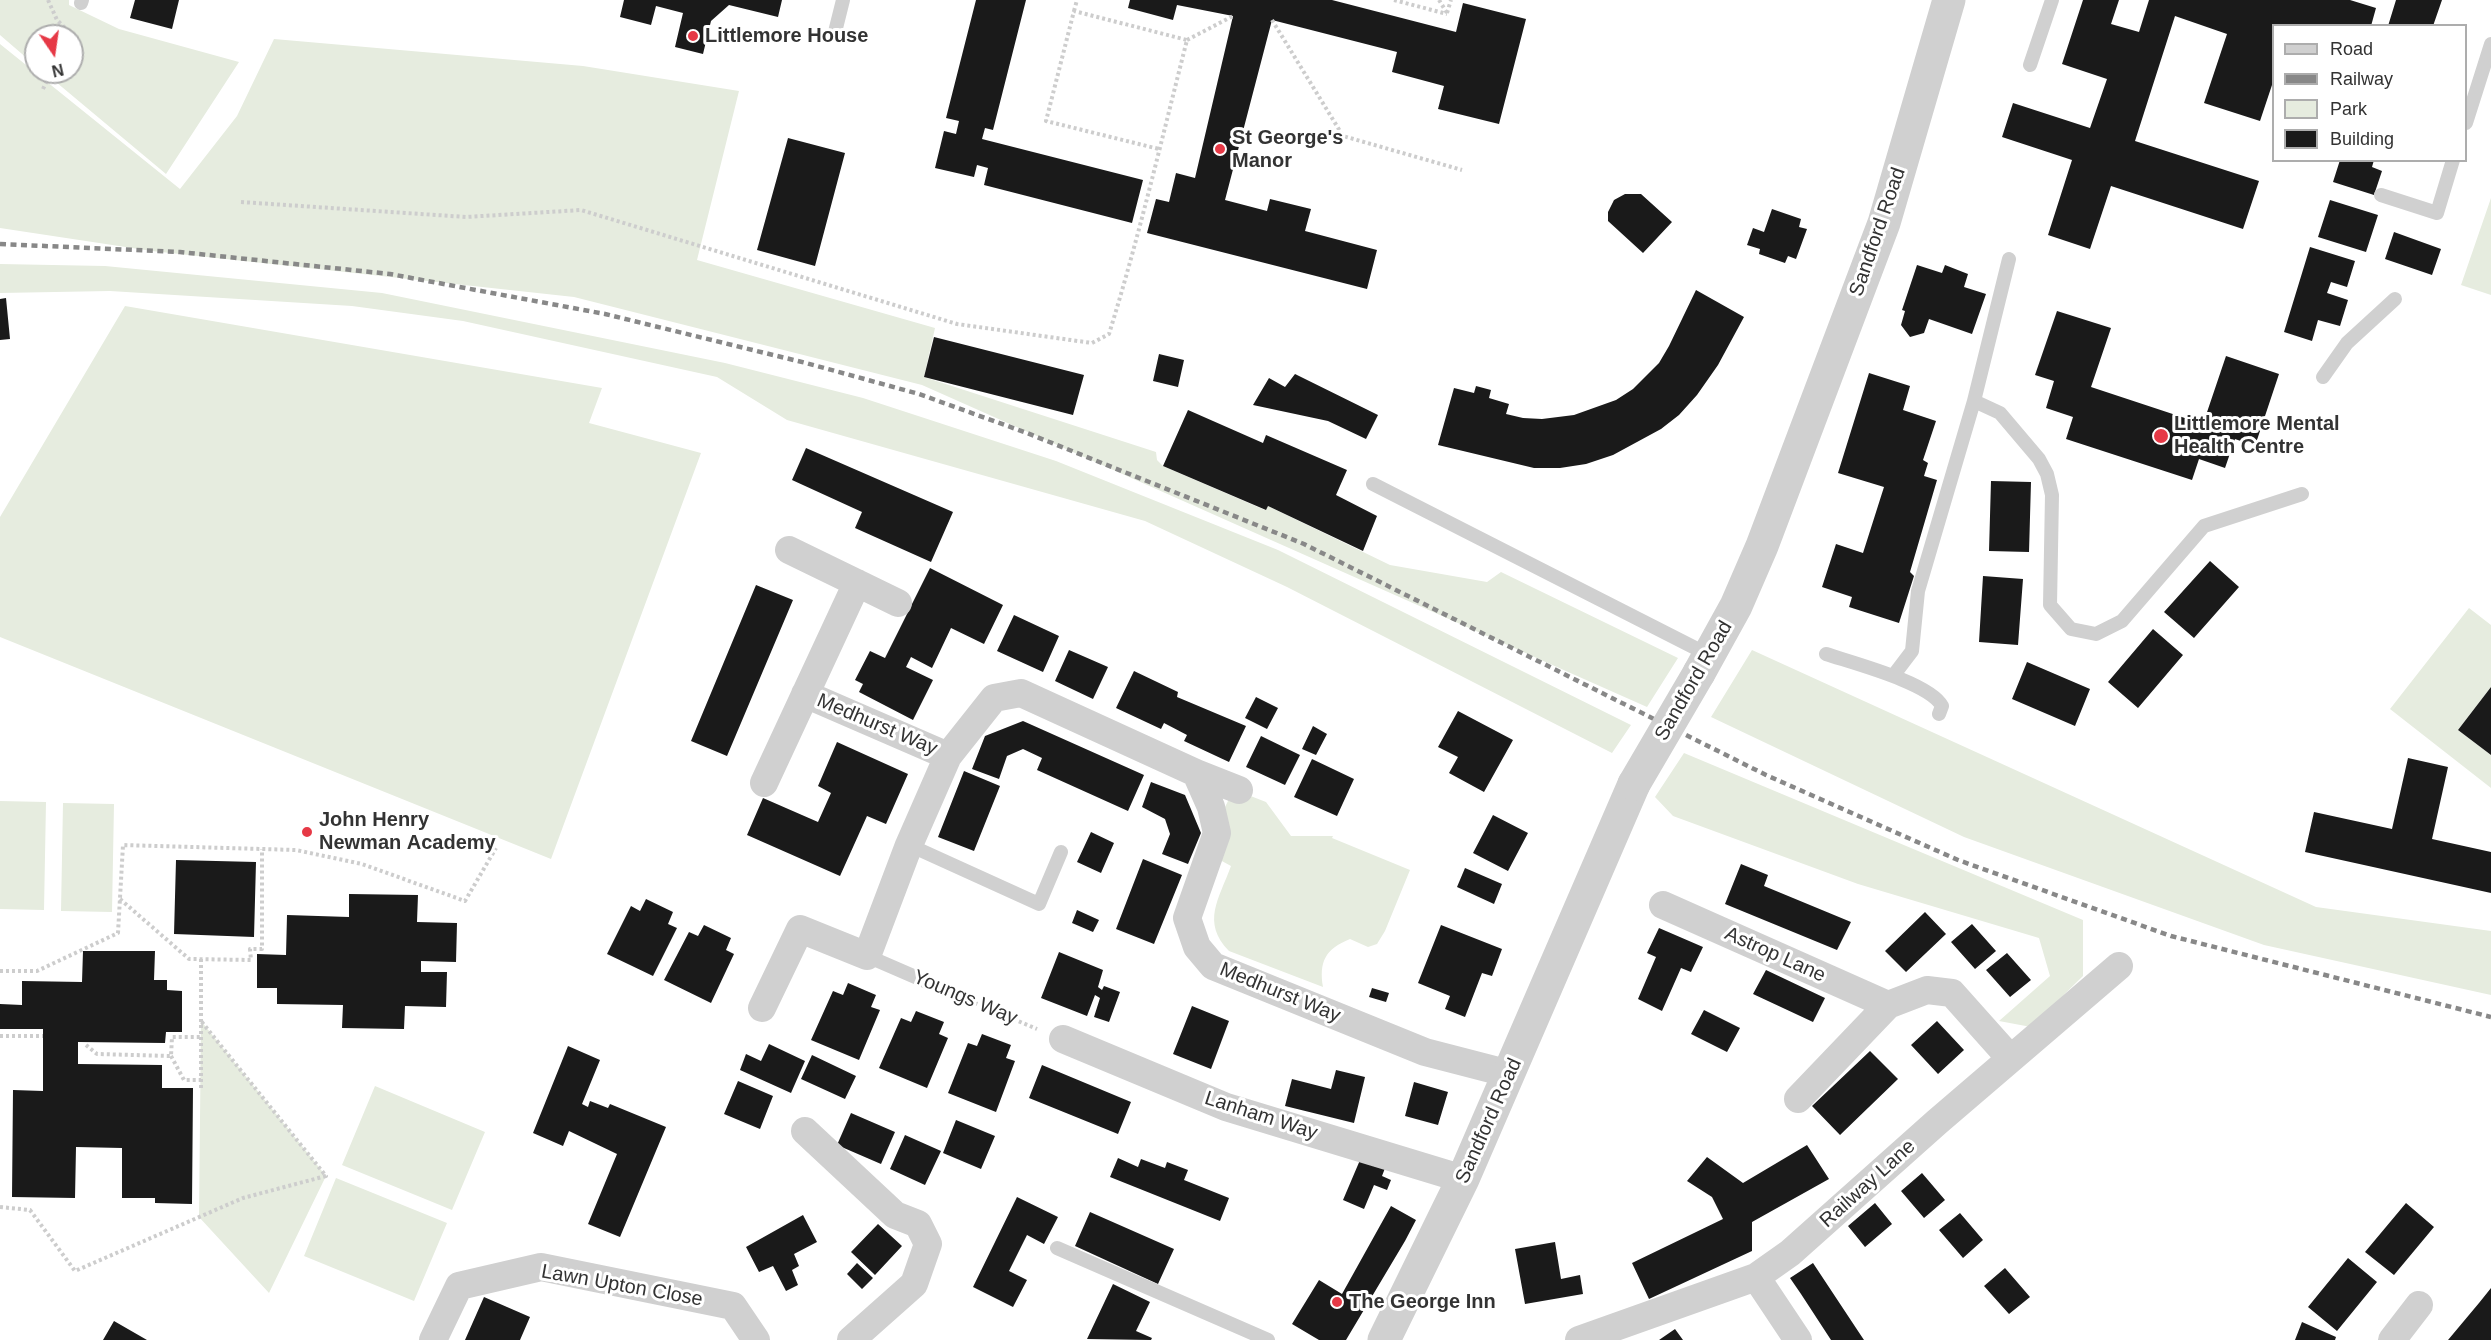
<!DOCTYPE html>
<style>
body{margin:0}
#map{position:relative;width:2491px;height:1340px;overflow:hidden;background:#fff;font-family:Arial,sans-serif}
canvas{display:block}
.legend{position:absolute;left:2272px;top:24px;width:195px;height:138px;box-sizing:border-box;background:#fff;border:2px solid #adadad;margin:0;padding:8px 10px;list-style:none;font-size:18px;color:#333}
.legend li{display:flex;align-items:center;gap:12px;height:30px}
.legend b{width:30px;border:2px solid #adadad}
.north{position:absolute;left:24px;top:24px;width:60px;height:60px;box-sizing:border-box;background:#fff;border:2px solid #adadad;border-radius:50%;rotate:167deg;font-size:16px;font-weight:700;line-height:24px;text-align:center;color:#333}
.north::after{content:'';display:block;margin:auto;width:21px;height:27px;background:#e63946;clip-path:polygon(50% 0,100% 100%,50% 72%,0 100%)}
</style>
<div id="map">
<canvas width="2491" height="1340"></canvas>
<ul class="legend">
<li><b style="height:8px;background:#d0d0d0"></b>Road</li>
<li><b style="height:8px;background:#888"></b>Railway</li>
<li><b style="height:16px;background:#e6ecdf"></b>Park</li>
<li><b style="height:16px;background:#1a1a1a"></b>Building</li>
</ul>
<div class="north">N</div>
</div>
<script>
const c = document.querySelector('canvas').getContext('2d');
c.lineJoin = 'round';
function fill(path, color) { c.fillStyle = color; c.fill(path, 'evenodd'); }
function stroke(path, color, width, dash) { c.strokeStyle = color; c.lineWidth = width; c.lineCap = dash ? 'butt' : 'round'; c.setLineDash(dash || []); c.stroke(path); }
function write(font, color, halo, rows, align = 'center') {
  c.font = font + ' Arial,sans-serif'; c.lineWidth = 6; c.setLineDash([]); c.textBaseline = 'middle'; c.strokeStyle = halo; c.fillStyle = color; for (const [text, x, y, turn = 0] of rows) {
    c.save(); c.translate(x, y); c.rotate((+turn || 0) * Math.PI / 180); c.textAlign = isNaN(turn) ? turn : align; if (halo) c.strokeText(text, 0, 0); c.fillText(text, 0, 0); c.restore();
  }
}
const green = new Path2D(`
 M0 0H69V5L119 29 239 62 166 174 44 72H72V36H36V66L0 35Z
 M274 39 583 66 739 91 697 260 935 328 924 377 1156 452 1157 460 1163 466 1265 510 1268 506 1390 565 1487 582 1501 572 1678 658 1647 707 922 385 574 297 152 251 0 228V44L180 189 237 116Z
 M2491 198V295L2461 285Z
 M0 264 105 266 382 293 725 363 863 398 1056 461 1278 550 1631 725 1612 753 1287 587 1145 521 787 420 717 377 463 321 352 306 110 291 0 293Z
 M125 306 602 388 589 423 701 453 551 859 0 637V517Z
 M2469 608 2491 625V687L2458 730 2491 755V788L2390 709Z
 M1752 650 2316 907 2491 931V995L2264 945 1964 837 1711 717Z
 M1684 753 2083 920V976L2031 1027 1999 1021 2050 976 2039 938 1858 884 1673 816 1655 797Z
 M1248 795 1266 802 1291 836H1333L1332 838 1410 870 1385 931 1377 944 1368 947 1350 939C1325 949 1319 962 1323 987L1229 951C1201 922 1219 899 1231 866L1220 860 1223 811 1229 799Z
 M0 801 46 802 44 910 0 909Z
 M63 803 114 804 112 912 61 911Z
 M201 1021 326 1176 269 1293 199 1217Z
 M375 1086 485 1132 452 1210 342 1165Z
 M336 1178 447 1223 414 1301 304 1256Z`);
const building = new Path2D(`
 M135 0H179L172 29 130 18Z
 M624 0H782L778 17 729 5 711 21 703 54 675 47 683 13 656 6 651 25 620 17Z
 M976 0H1026L993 130 985 128 982 139 1143 180 1132 223 984 185 988 168 977 165 974 177 935 168 944 131 956 134 959 121 946 118Z
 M1130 0H1332L1456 32 1463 3 1526 19 1499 124 1438 109 1444 86 1392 72 1397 52 1272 20 1225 200 1267 211 1270 199 1311 209 1305 231 1377 250 1367 289 1147 233 1156 199 1169 202 1176 173 1195 178 1233 16 1177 5 1173 20 1128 8Z
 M2083 0H2119L2111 24 2139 32 2149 0H2350L2376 8 2371 26H2274V79L2260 121 2204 103 2227 34 2175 16 2135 141 2259 181 2243 229 2111 186 2090 249 2048 235 2072 160 2002 137 2013 103 2090 128 2107 79 2062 64Z
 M2396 0H2442L2433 26H2388Z
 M788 138 845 153 815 266 757 250Z
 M2340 160H2374L2372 167 2382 171 2374 195 2333 182Z
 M1625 194H1641L1672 222 1643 253 1608 221V212L1614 200Z
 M2330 200 2378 215 2366 252 2318 237Z
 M1772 209 1801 219 1799 227 1807 229 1796 259 1788 256 1785 263 1759 254 1760 249 1747 245 1753 228 1764 232Z
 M2394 232 2441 249 2432 275 2385 259Z
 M2310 247 2355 261 2347 287 2331 282 2327 293 2348 300 2340 326 2318 320 2312 341 2284 332Z
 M1917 265 1942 273 1945 265 1968 274 1964 287 1986 294 1972 334 1929 319 1924 333 1910 337 1901 325 1905 311 1902 310Z
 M1696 290 1744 317 1718 365 1697 395 1679 415 1661 429 1613 455 1586 464 1560 468H1534L1438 445 1454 388 1474 393 1476 386 1491 390 1489 398 1509 404 1506 414 1523 418 1542 419 1574 415 1616 400 1633 389 1659 363 1669 346Z
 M6 298 10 339 0 340V299Z
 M2057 311 2111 328 2091 387 2203 424 2226 356 2279 374 2255 446 2235 439 2225 468 2199 459 2192 480 2066 439 2073 417 2046 408 2054 381 2035 375Z
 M934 337 1084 375 1073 415 924 377Z
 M1159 354 1184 360 1178 387 1153 381Z
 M1869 373 1910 386 1903 410 1936 421 1923 460 1928 463 1924 476 1937 480 1910 572 1914 576 1899 623 1849 607 1852 597 1822 587 1836 544 1863 553 1884 487 1838 473Z
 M1295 374 1378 415 1366 439 1328 421 1253 405 1269 378 1285 387Z
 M1188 410 1263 443 1266 435 1347 470 1336 495 1377 516 1363 551 1268 506 1266 510 1163 466Z
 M806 448 953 512 931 562 855 528 862 512 792 480Z
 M1991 481 2031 482 2029 552 1989 551Z
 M2210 561 2239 587 2194 638 2164 612Z
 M930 568 1003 605 984 644 951 628 932 668 911 657 906 667 933 680 913 720 859 692 863 684 855 680 870 651 885 658Z
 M1983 576 2023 579 2018 645 1979 642Z
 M756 585 793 600 727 756 691 741Z
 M1014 615 1059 636 1043 672 997 651Z
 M2153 629 2183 655 2138 708 2108 682Z
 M1069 650 1108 667 1093 699 1055 681Z
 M2027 662 2090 689 2075 726 2012 699Z
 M1134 671 1178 692 1177 697 1246 726 1229 762 1184 741 1187 735 1164 723 1161 729 1116 708Z
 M2491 687V755L2458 730Z
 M1256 697 1278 708 1267 729 1245 718Z
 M1458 711 1513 740 1484 792 1449 773 1458 757 1438 747Z
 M1023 721 1144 775 1128 811 1037 770 1042 758 1023 749 1007 756 999 779 972 769 985 736Z
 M1313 726 1327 734 1316 755 1302 749Z
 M1261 736 1300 755 1285 785 1246 767Z
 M837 742 908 774 886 824 867 816 840 876 747 835 763 798 818 822 831 793 818 786Z
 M2408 758 2448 767 2432 839 2491 852V893L2305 852 2314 812 2392 829Z
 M1312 759 1354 779 1337 816 1294 797Z
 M964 771 1000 786 974 851 938 837Z
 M1151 782 1185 795 1201 833 1188 864 1162 854 1170 834 1165 819 1142 807Z
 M1493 815 1528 833 1508 871 1473 853Z
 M1091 832 1114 843 1101 873 1077 862Z
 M1143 859 1182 875 1154 944 1116 929Z
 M176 860 256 862 254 937 174 934Z
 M1741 864 1768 875 1764 886 1851 922 1837 950 1725 904Z
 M1465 868 1502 884 1494 904 1457 887Z
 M349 894 418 895 417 922 457 923 456 962 421 961V972H447L446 1007 405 1006 404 1029 342 1028 343 1005 277 1004V988H257V954L286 955 287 915 349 917Z
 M646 899 673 912 668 924 677 928 653 976 607 954 631 906 640 911Z
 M1077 910 1099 920 1093 932 1072 923Z
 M1925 912 1946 934 1906 972 1885 951Z
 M1972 924 1996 951 1975 969 1951 942Z
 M704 925 731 938 726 950 734 954 711 1003 664 980 689 932 698 936Z
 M1441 925 1502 949 1492 976 1482 973 1465 1017 1445 1009 1450 996 1418 983Z
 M1659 928 1703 947 1691 972 1681 968 1662 1011 1638 999 1656 957 1647 953Z
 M83 951H155L154 980H167V990L182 991V1032H166L165 1043 78 1042V1064L162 1065V1088H193L192 1204 155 1203V1198H122V1148L76 1147 75 1198 12 1197 13 1090 43 1091V1029H0V1004L22 1005V981L82 982Z
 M1059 952 1103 970 1098 987 1102 990 1104 986 1120 992 1109 1022 1094 1017 1100 998 1095 995 1087 1016 1041 998Z
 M2007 953 2031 980 2010 997 1986 970Z
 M1766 970 1825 998 1813 1022 1753 994Z
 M848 983 876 995 871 1007 880 1010 859 1060 811 1040 833 991 843 995Z
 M1372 988 1389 993 1386 1002 1369 997Z
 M1192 1006 1229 1021 1211 1069 1173 1054Z
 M1704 1010 1740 1028 1727 1052 1691 1034Z
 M916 1011 944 1022 939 1034 948 1038 927 1088 879 1068 901 1018 911 1022Z
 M1937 1021 1964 1050 1938 1074 1911 1045Z
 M982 1034 1011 1045 1006 1058 1015 1061 996 1112 948 1093 968 1043 977 1046Z
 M769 1044 805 1061 791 1093 740 1070 746 1054 761 1061Z
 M568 1046 600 1060 582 1104 588 1107 590 1101 608 1108 610 1104 666 1127 620 1237 588 1224 617 1154 569 1131 563 1146 533 1133Z
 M1870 1051 1898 1079 1840 1135 1812 1106Z
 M812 1055 856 1076 845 1099 801 1079Z
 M1042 1065 1131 1102 1118 1134 1029 1098Z
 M1336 1070 1365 1077 1354 1123 1285 1106 1292 1079 1331 1089Z
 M738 1081 773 1096 760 1129 724 1114Z
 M1414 1082 1448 1092 1438 1125 1405 1116Z
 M851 1113 895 1132 881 1164 837 1145Z
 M956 1120 995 1136 981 1169 943 1153Z
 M905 1135 941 1151 925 1185 890 1169Z
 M1807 1145 1829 1179 1752 1222V1251L1649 1299 1632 1263 1723 1219 1712 1197 1687 1181 1707 1157 1743 1183Z
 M1363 1153 1387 1163 1382 1176 1391 1180 1387 1190 1374 1185 1364 1209 1343 1200Z
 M1118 1158 1138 1167 1141 1159 1165 1168 1167 1162 1188 1170 1184 1180 1229 1198 1220 1221 1110 1177Z
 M1922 1173 1945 1200 1924 1218 1901 1191Z
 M1017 1197 1058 1217 1044 1244 1027 1235 1009 1271 1027 1280 1013 1307 973 1287Z
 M1875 1203 1892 1224 1865 1247 1848 1226Z
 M2406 1203 2434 1227 2394 1275 2365 1252Z
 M1391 1206 1416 1220 1405 1241 1346 1340H1319L1292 1324 1319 1280 1342 1294Z
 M1090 1212 1174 1249 1158 1284 1075 1246Z
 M1960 1213 1983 1240 1963 1258 1939 1230Z
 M803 1215 817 1242 794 1254 799 1266 792 1270 798 1285 786 1291 773 1266 759 1272 746 1247Z
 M878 1224 902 1246 875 1275 851 1252Z
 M1555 1242 1561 1279 1580 1275 1583 1294 1525 1304 1515 1249Z
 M2348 1258 2377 1282 2337 1331 2308 1307Z
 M857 1263 873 1278 862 1289 847 1274Z
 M1813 1263 1856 1328 1864 1340H1831L1801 1294 1790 1278Z
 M2005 1268 2030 1297 2009 1314 1984 1286Z
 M1113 1284 1150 1302 1136 1331 1152 1338 1151 1340 1087 1339Z
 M2491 1288V1340H2448L2479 1303Z
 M484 1297 530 1317 520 1340H465Z
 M114 1321 147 1340H103Z
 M2302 1322 2336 1337 2335 1340H2295Z
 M1675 1329 1683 1340H1659Z`);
const path = new Path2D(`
 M48 0 57 20 68 31 66 36
 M1394 0 1447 14
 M1439 0 1447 13
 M1074 11 1077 0
 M1447 13 1451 0
 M1272 20 1343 136 1462 170
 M1187 40 1233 16
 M43 89 51 72
 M241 202 466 217 581 210 957 324 1092 343 1109 334C1139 237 1162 138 1187 40L1074 11 1046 121 1159 149
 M120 899 189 959 251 960 250 949H262V849
 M0 971H37L118 933 123 845 296 850 362 864 465 901 496 848
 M947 991 1037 1029
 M0 1036H43
 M86 1045 97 1054 171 1056 172 1037H201
 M171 1056 184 1080H201
 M201 1088V959
 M0 1207 30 1210 75 1271 243 1198 326 1176 201 1021`);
const service = new Path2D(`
 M81 3 82 0
 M834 36 843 0
 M2030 65 2052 0
 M2466 123 2491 44
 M2381 195 2437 213 2453 160
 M2009 259 1974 401 2000 413 2039 459 2047 474 2052 495 2050 605 2071 629 2096 634 2122 621 2204 526 2302 494
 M2323 377 2347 343 2395 299
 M1373 484 1709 655
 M1826 654C1853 663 1930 683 1942 706L1939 714
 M1893 676 1912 651 1918 591 1974 401
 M909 845 1039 904 1061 852
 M867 956 927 982
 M1057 1248 1268 1340`);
const minor = new Path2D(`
 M789 550 898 603
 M805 694 948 756
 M1196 773 1239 790
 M764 783 857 583
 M1663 905 1888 1005 1927 990 1952 993 2010 1058
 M762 1008 800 929 867 956 909 845 948 756 994 698 1021 693 1196 773 1211 807 1217 833 1187 918 1197 947 1213 966 1425 1052 1510 1074
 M1063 1039 1226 1107 1463 1179
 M1798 1099 1888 1005
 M805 1131 895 1215 918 1224 928 1244 914 1284 851 1340
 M1756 1277 1798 1340
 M433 1340 459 1286 541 1267 733 1306 756 1340
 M1579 1340 1756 1277 1790 1253 1937 1122 2119 966
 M2392 1340 2419 1305`);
const tertiary = new Path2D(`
 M1699 673 1736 606 1762 546 1884 223 1949 0
 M1384 1340 1463 1179 1634 784`);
const rail = new Path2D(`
 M0 244 180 252 390 274 605 314 806 363 919 394 1027 433 1304 544 1766 775 1958 860 2171 936 2491 1017`);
const tertiaryBridge = new Path2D(`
 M1634 784 1699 673`);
const markers = [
 [693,36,6,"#e63946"],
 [1220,149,6,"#e63946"],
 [2161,436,8,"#e63946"],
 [307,832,6,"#e63946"],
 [1337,1302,6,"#e63946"]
];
const poiNames = [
 ["Littlemore House",705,36],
 ["St George's",1232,138],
 ["Manor",1232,161],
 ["Littlemore Mental",2174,424],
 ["Health Centre",2174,447],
 ["John Henry",319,820],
 ["Newman Academy",319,843],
 ["The George Inn",1349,1302]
];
const streetNames = [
 ["Sandford Road",1878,232,-71],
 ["Sandford Road",1694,681,-60],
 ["Medhurst Way",877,725,23],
 ["Astrop Lane",1775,955,24],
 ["Medhurst Way",1280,993,22],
 ["Youngs Way",965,998,23],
 ["Lanham Way",1261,1116,18],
 ["Sandford Road",1489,1121,-66],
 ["Railway Lane",1868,1184,-42],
 ["Lawn Upton Close",622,1286,10]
];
fill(green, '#e6ecdf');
fill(building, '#1a1a1a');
stroke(path, '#cdcdcd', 4, [3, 3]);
stroke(service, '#d0d0d0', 14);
stroke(minor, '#d0d0d0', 28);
stroke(tertiary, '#d0d0d0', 33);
stroke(rail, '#888', 4.5, [6, 4.5]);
stroke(tertiaryBridge, '#d0d0d0', 33);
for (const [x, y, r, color] of markers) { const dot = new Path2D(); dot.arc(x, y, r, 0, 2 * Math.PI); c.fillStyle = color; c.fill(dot); stroke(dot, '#fff', 2); }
write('bold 20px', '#333', '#fff', poiNames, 'left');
write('20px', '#333', '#fff', streetNames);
</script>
